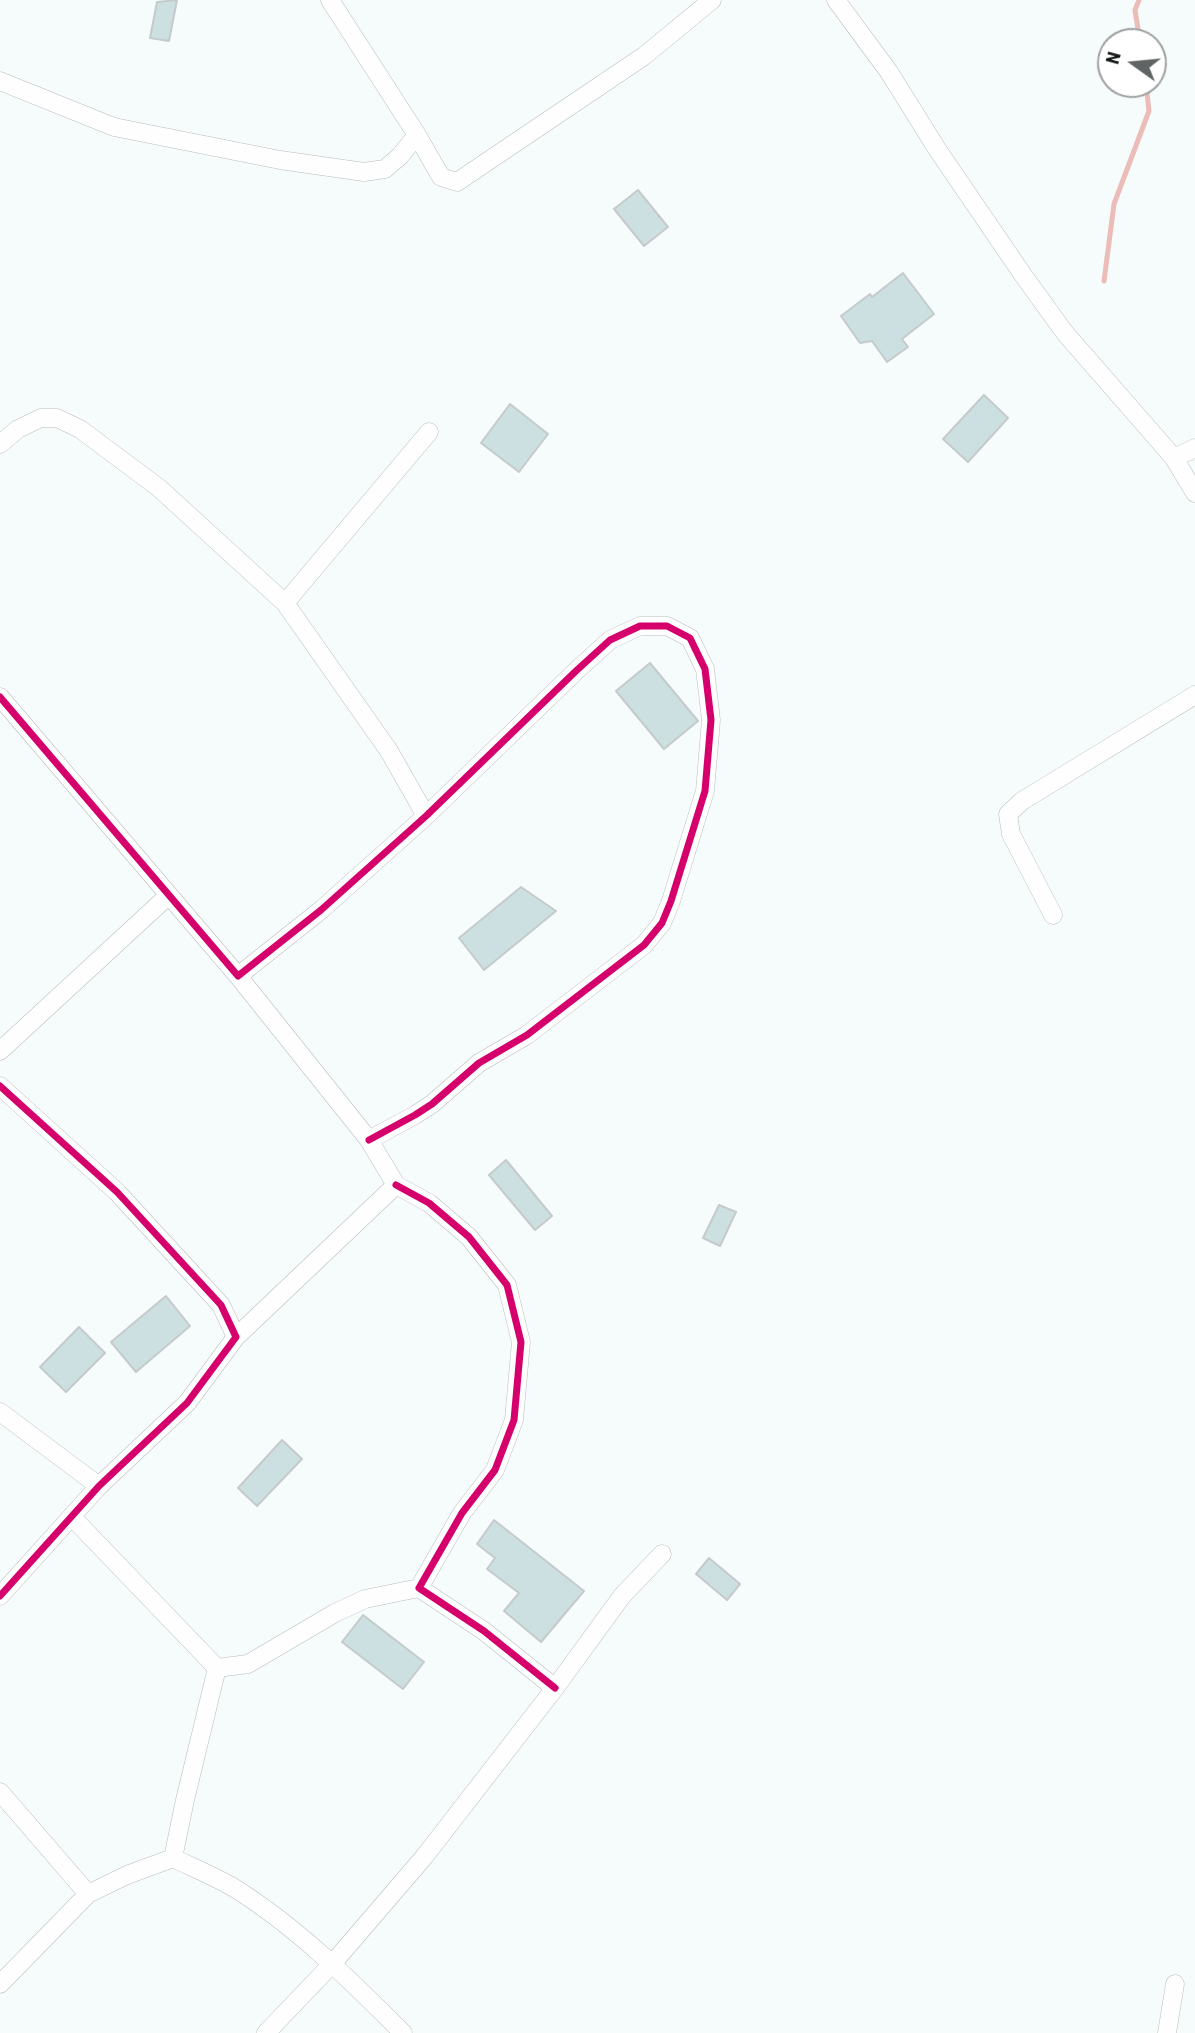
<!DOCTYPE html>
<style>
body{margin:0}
#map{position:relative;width:1195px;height:2033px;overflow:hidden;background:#f6fbfb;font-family:"Roboto Condensed",sans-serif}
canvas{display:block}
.north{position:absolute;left:1097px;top:28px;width:70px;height:70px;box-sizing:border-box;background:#fff;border:2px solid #9fa1a1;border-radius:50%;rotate:285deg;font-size:19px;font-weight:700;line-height:28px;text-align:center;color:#101313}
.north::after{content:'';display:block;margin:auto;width:24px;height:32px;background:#606464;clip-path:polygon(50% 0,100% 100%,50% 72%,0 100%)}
</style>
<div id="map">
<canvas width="1195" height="2033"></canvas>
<div class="north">N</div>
</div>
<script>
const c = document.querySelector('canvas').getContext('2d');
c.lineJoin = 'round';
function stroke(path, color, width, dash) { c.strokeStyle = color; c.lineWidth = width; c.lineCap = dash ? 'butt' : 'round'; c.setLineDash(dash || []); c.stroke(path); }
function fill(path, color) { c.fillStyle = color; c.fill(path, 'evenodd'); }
const stream = new Path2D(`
 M1139 0 1135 10 1140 42
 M1104 281 1114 204 1149 111 1146 84`);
const building = new Path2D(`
 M177 0 169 41 150 38 157 2Z
 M638 190 668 227 644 246 614 209Z
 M903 273 934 314 902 339 908 347 887 362 872 341 860 343 841 316 870 294 872 297Z
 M984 395 1008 418 968 462 943 439Z
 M510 404 548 434 519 472 481 443Z
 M650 663 698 721 664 749 616 691Z
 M521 887 556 911 484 970 459 938Z
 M506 1160 552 1216 535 1230 489 1175Z
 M719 1205 736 1212 720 1246 703 1238Z
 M166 1296 190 1326 136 1372 111 1342Z
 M79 1327 105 1353 66 1392 40 1367Z
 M282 1440 302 1459 257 1506 238 1488Z
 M494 1520 584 1591 541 1642 504 1611 519 1593 487 1569 495 1558 477 1544Z
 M709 1558 740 1584 727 1600 696 1574Z
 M363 1615 424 1662 403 1689 342 1642Z`);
const minor = new Path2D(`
 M330 0 417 135 441 177 457 182 644 56 712 0
 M836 0 889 72 937 149 1023 275 1065 333 1174 458 1195 493
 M0 81 114 127 280 160 364 172 385 169 400 156 417 135
 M0 444 18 429 41 418H57L80 429 159 488 285 603 389 751 426 816
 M1174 458 1195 448
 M285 603 429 432
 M0 697 238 976 321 910 426 816 577 670 610 640 640 626H667L690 638 705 669 711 720 705 791 671 901 662 923 644 945 527 1035 479 1063 432 1104 415 1115 369 1140
 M1053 915 1011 834 1008 814 1022 801 1195 695
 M0 1051 169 895
 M0 1086 117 1192 221 1305 236 1337 187 1403 99 1486 0 1596
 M396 1185 429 1203 469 1237 507 1285 521 1342 514 1420 495 1470 462 1513 419 1588 484 1631 555 1688
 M236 1337 396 1185 369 1140 238 976
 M0 1412 99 1486
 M72 1517 217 1668 185 1800 173 1858
 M217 1668 248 1664 335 1613 365 1599 419 1588
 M0 1792 88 1894
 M0 1984 88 1894 127 1875 173 1858C194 1868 216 1877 236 1889 299 1929 351 1981 403 2033
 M266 2033 333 1963 424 1857 555 1688 622 1596 662 1554
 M1167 2033 1175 1984`);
const cycleway = new Path2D(`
 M0 697 238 976 321 910 426 816 577 670 610 640 640 626H667L690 638 705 669 711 720 705 791 671 901 662 923 644 945 527 1035 479 1063 432 1104 415 1115 369 1140
 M0 1086 117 1192 221 1305 236 1337 187 1403 99 1486 0 1596
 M396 1185 429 1203 469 1237 507 1285 521 1342 514 1420 495 1470 462 1513 419 1588 484 1631 555 1688`);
stroke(stream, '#ecbcb8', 5);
fill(building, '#cce0e1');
stroke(building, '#c5caca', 2);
stroke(minor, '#babdbd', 19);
stroke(minor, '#fefefe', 18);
stroke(cycleway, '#d6006c', 7);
</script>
